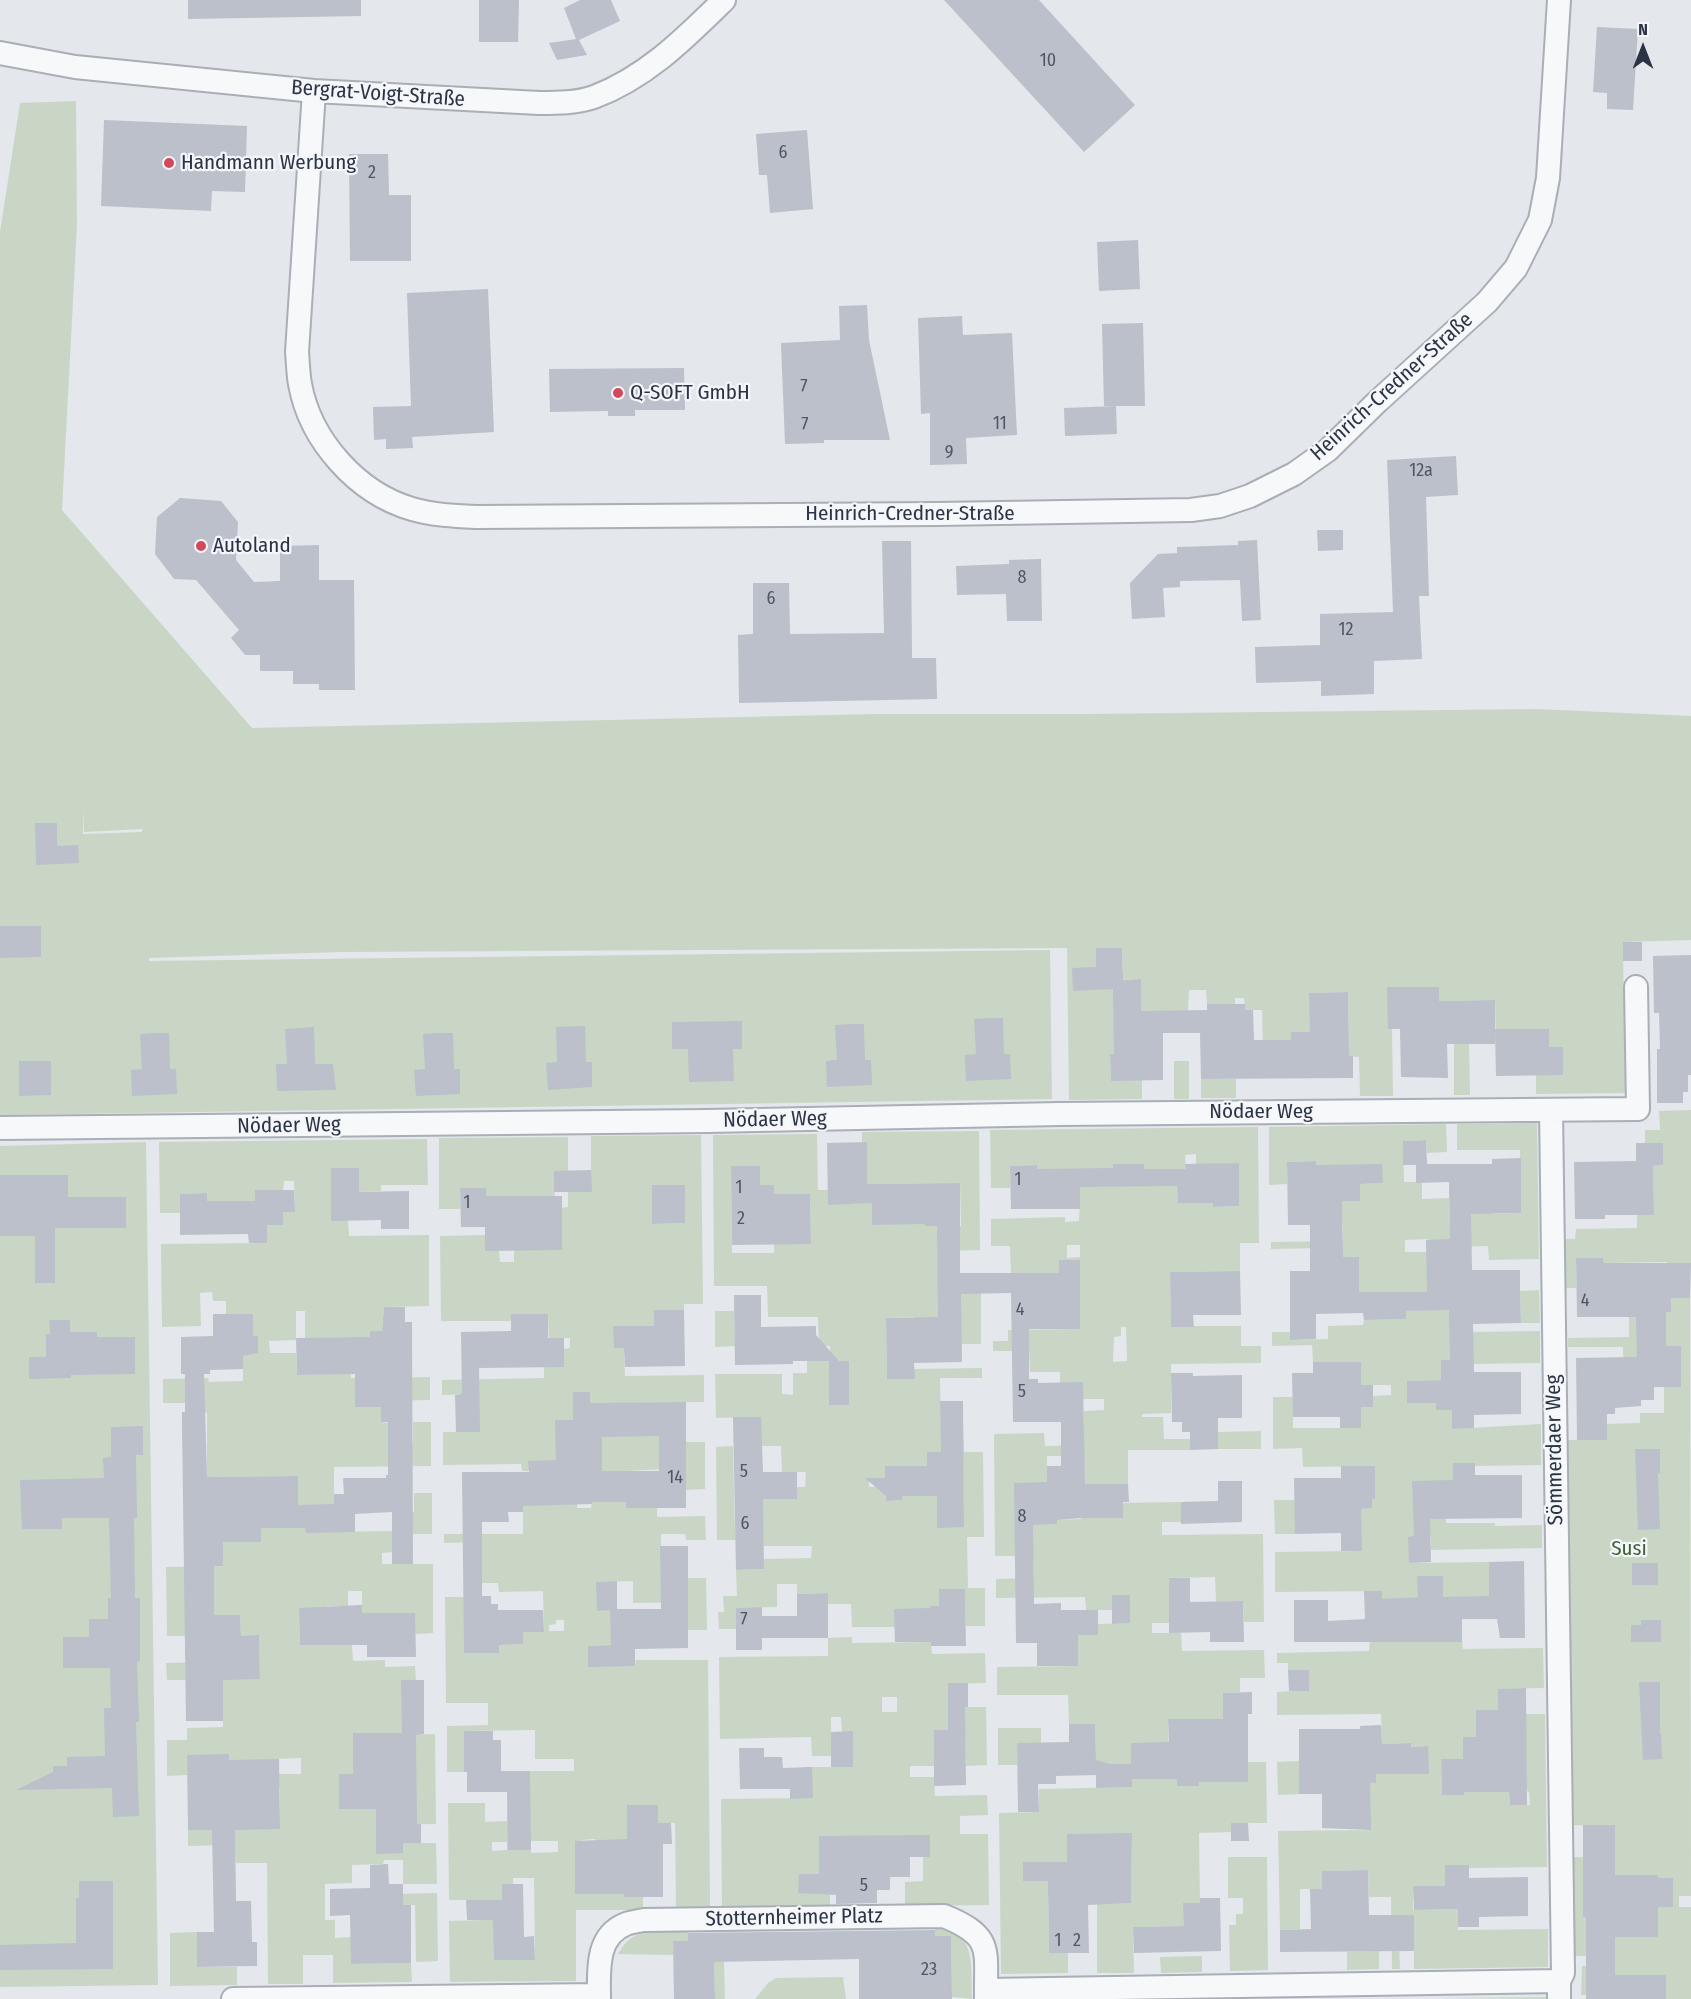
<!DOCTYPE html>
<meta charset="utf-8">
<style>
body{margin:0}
#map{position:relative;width:1691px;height:1999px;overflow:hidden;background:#e4e7ec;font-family:"Fira Sans Condensed",sans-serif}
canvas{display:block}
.north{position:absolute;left:1613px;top:18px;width:60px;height:60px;-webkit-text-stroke:4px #f4f6f9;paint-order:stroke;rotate:0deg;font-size:16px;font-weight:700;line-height:24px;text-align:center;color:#2b3445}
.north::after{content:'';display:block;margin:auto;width:21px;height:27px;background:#2b3445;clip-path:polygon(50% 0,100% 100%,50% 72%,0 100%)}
</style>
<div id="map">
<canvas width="1691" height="1999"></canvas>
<div class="north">N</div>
</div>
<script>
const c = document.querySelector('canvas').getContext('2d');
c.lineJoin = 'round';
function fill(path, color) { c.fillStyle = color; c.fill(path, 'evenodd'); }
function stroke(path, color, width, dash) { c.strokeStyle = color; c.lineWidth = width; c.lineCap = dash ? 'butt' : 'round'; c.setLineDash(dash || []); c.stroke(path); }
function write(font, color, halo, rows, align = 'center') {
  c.font = font + ' "Fira Sans Condensed",sans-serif'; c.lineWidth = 4.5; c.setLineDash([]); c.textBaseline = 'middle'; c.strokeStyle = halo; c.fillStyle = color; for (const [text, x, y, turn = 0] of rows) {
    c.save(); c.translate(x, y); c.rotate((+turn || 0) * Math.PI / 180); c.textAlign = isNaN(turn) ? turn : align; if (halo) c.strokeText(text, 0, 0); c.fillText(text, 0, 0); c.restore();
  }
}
const green = new Path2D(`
 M76 101 77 224 62 510 252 728 876 714H1086L1537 709 1691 716V940L1623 942 1625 1093 1536 1094V1075H1563V1047H1549V1029L1496 1045 1495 1000 1439 1001V987H1388V1029H1392L1393 1096H1360L1359 1057 1349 1056 1348 992 1310 993V1032H1291V1040H1282V1056L1263 1051 1262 1010H1245L1244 998H1235V1004H1207L1206 990H1189L1188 1011H1141V979L1113 980 1126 1053 1110 1054 1111 1080H1142V1099L1069 1100 1067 948 341 952 149 958V961L1050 950 1052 1099 0 1115V232L20 103ZM83 810 84 832 142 829V832L83 834ZM1096 948H1122L1123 971 1096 972Z
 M1454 1044H1469L1470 1095H1454Z
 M1174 1061H1189V1099H1174Z
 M1201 1079H1236V1098H1201Z
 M1691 1110V1263L1668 1269 1667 1262 1604 1263 1603 1258H1576V1288H1563L1562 1239H1575L1576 1229 1637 1228V1215H1654L1653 1166 1663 1165V1143H1645V1130H1660L1659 1111Z
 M1537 1123 1539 1259 1489 1260 1488 1246 1450 1247 1438 1279H1427V1292H1359V1257H1339L1322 1248 1271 1249V1242L1343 1241V1223H1324V1201H1360V1184L1382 1183V1165H1316L1315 1161 1287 1162V1184L1269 1185V1127L1446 1124 1447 1152 1427 1153 1426 1140 1403 1141 1404 1182H1422V1199L1449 1198 1450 1227 1470 1193 1492 1192 1493 1214 1521 1213 1520 1150H1457V1124ZM1428 1239 1429 1252H1405V1240Z
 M1258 1127 1259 1243H1240V1271L1170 1272 1171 1326H1241V1346H1261V1363L1171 1364V1413L1142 1414V1417H1163L1164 1439H1190V1450H1128V1484H1118V1503L1181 1502V1522H1162V1535L1263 1534 1264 1622H1244L1243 1601 1216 1602 1215 1577 1169 1578V1623H1152V1633H1181L1182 1651 1264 1650 1265 1678H1240V1692L1223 1693V1714L1245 1742 1168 1720 1169 1763 1177 1773V1786H1199V1773L1215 1782H1248V1762H1266L1267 1823H1232L1231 1832 1199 1833 1200 1903H1184V1926L1133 1927 1134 1973H1097V1904L1131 1903 1132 1834H1067V1897H1048L1049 1953H1068V1973L1001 1974 999 1813 1039 1812V1789L1132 1787 1131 1764H1096L1095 1724H1069L1068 1695H997V1667L1078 1666V1635L1098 1624 1130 1623 1129 1595H1112V1610H1086L1085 1597 996 1598V1579L1034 1578 1033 1556H995L994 1434 1044 1433 1045 1446 1084 1445V1411L1104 1410V1399H1083L1060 1383V1372H1030L1029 1351H993V1341H1008V1330L1080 1329V1261L1060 1279 1011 1274 1010 1246H991V1219L1065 1217V1222L1079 1221 1080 1202 1071 1187 1107 1186 1037 1169 1036 1165 1011 1166 1010 1188H991L990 1130ZM1196 1154V1165L1239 1163V1206L1213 1207V1186L1189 1203 1178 1202 1177 1186H1113V1164H1143L1144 1169H1186L1185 1155ZM1067 1245H1080V1257L1067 1258ZM1121 1327H1126L1127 1361 1113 1362 1114 1337 1121 1336ZM1047 1456H1069V1466H1085V1482H1075L1081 1519 1057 1520V1524L1015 1525 1047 1482Z
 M979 1131 980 1250 938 1251 981 1294V1344H962L913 1317 886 1318 887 1379H914V1369L982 1368V1378H940L941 1428H963L964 1452H983L984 1537H967L968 1588H985V1626H966L965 1589 939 1590V1606H930V1616L920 1609H895V1627H852L851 1604H828L827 1593 797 1594V1584H777V1607L736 1608V1629H719L718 1612H724L723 1596H737L736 1570 764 1569V1559L811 1558 812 1546H764L763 1540H717L716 1447 733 1446 735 1534 763 1533V1499L797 1487H805L806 1472H782L781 1446H761L760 1417 716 1418 715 1374H782V1394L793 1395V1373H807V1361L830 1358V1346H819L818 1317H768L767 1286H714L713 1135 817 1134 818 1190H833V1204H857V1164H867V1143H862V1132ZM760 1166V1185L774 1194H810L811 1243 774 1244V1253H732L731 1167ZM872 1184 960 1183 961 1226H925L924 1223 872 1225ZM831 1361H848L849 1404 829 1405ZM927 1452H963L964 1527H937V1496H902V1500L886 1501 885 1487H869V1479L885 1478 886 1466H903V1475H927Z
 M701 1135 703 1304H684V1310H654V1326H614V1348H624L625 1376 704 1375V1402L623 1403V1436H643L663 1433 664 1442H705V1489L686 1490V1468L625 1471 626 1508 657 1507V1517L705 1516 706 1540H686L685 1534H661V1578H706L707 1630H688V1602L633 1603V1581L597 1582V1610H617L611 1645 588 1646V1666H635L636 1660H708L710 1908 676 1909 675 1823H658V1805H627V1847H623L624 1897H643V1910H576V1981L450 1982 449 1921 486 1920V1900H449L448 1803H485V1822L507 1821V1812H530V1771H574V1759H535V1730L464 1731V1772H447V1726L488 1725V1703H446L445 1597H464L465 1653H498L499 1645 523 1644V1632L544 1631 543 1591 499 1592 498 1583H482V1542L444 1543V1534H523V1502L543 1473V1461H529V1471H522L521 1464 443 1465V1432H479V1394L442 1395V1380L544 1378V1349L564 1364V1349L570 1348V1338H549L548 1314 517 1321H441L440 1236 485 1235V1251H499L500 1262H514V1244L562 1249V1230L531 1196H486V1188L460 1189V1209H439V1138L568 1137V1171H554L555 1208 568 1207V1192H591V1136ZM685 1185V1223L652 1224V1186ZM555 1420H589L596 1480 591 1508H577V1491ZM549 1491H563V1505H549ZM556 1620H564V1631H549V1625L556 1624ZM595 1839 596 1894H575V1870H581V1840ZM530 1841H558V1852L531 1853ZM492 1842H507V1850L492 1851ZM513 1878H534L535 1959 494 1960V1937L502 1901V1884H513Z
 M427 1139 428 1185H381V1191L359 1192 358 1168H331V1220H348L349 1236 429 1235V1306L384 1307 382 1331H370V1341C348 1338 328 1336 305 1340V1311H296V1340L269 1341 270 1353H296L297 1375 321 1374 350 1368 351 1378 430 1377V1400L381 1401V1422L388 1423V1444H413V1422H431V1466L334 1467V1532L392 1531V1552L382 1553V1564H433V1633L415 1634V1613H373L372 1623 352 1606 362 1605V1591H348V1606H327V1625L299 1609 300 1645H352L353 1661 385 1660V1667L415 1666 416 1680 403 1735 435 1734 436 1824 376 1825V1843H436L437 1884H403V1860H384L383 1864 352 1865V1883L325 1884V1920H335V1938L351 1937V1964L411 1963 412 1982 333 1983V1955H303V1984H268L267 1863H236L235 1845 188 1846V1830H206V1821L280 1829V1788L253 1760H229L187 1755V1775L167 1776V1740H187V1728L223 1727V1706L218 1680H167L166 1663 215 1662 260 1679 259 1636H241L240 1615 185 1616V1636H167L166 1567 223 1566V1536L233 1524V1542H261V1517L298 1476 207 1477V1413L204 1412V1403H163V1379L208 1378 209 1382 243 1381V1354L253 1336V1314H226V1301H213L212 1292 200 1293 201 1326 162 1327 161 1244 267 1243V1225L283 1212 295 1211 294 1181H284L283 1190H255V1201H207V1193L180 1194V1213H160L159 1142ZM288 1505H309L298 1519V1528H288ZM301 1758V1774H274V1759ZM339 1774H353L369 1809H339Z
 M146 1142 158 1985 0 1987V1146Z
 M1690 1286 1691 1896H1679V1907H1691V1999H1666V1975H1635V1996L1581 1995 1582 1966H1615L1586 1956H1570L1571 1857H1615V1826L1570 1825 1565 1440H1602V1424L1640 1423V1413H1664V1387H1681V1346H1666V1343L1637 1344V1374L1624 1388 1623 1347H1568V1338L1629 1337V1313L1671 1298H1690ZM1583 1875H1658V1936H1634L1607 1917H1583Z
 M1539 1290 1540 1323H1521L1520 1291Z
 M1417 1303H1449L1473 1332 1540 1331V1363L1474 1364 1441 1360V1380L1407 1381V1403H1436V1410H1452V1429L1541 1424V1465L1475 1466 1474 1463H1453V1477L1461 1478 1446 1513V1523H1495V1526L1542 1525V1548L1431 1550V1536L1409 1537V1563L1489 1562V1578H1498L1499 1598 1443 1597V1576H1418V1597H1409L1410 1642H1462L1463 1649 1543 1648 1544 1688 1498 1689V1714H1545L1547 1867 1469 1868V1865H1445V1886H1413V1910L1458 1909V1930L1548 1929V1967L1414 1969V1941L1399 1942 1400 1969H1392L1391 1897H1369L1368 1870 1322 1871V1889H1300V1929L1280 1930 1278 1831 1370 1830 1346 1783H1376V1774H1411L1428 1759V1746L1411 1747V1743L1382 1744 1381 1714 1277 1715V1692L1309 1690V1670H1288V1663H1277V1653L1369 1651 1370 1641 1365 1611H1382V1591L1275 1592V1552L1361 1551V1509L1372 1508V1499L1375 1498V1466L1303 1467 1302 1448 1273 1449V1397H1293V1428H1361V1417H1340L1353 1407H1373V1396L1391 1395V1385H1361V1362H1313L1312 1345 1272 1346V1332H1290V1340L1328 1339V1326L1363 1325 1364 1320 1405 1319 1406 1311H1417ZM1476 1710H1492L1493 1737 1527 1791 1529 1792 1530 1805H1510L1509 1792 1464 1783V1795H1442L1441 1760 1463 1759V1737H1476Z
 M715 1311H734L735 1346 715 1347Z
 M1261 1431V1449H1218V1432Z
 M414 1493H432V1534H395V1512H414Z
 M1274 1500H1295V1534H1275Z
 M852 1637V1643L931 1642 932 1654 985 1653 986 1683 948 1684V1707H986L987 1765 966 1766 965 1730H935V1766H910V1777H934L935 1796 987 1795 988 1815 960 1816V1834H988L989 1905 905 1906V1882L923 1881V1857H930L819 1836V1849H830V1907L722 1909 721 1799 812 1798V1785H803V1767H853L842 1732 841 1717H831V1746L837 1756H812L811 1737 720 1739 719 1657 828 1656V1638ZM882 1697H897V1712H882Z
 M998 1728H1041V1743H1017V1765H998Z
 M1299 1761V1794L1278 1795 1277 1762Z
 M1228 1857H1267L1268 1970 1230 1971 1229 1925H1236V1914H1243V1898H1228Z
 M437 1893 438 1961 416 1962 415 1905H398V1894Z
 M935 1926C942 1928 951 1930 958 1934 975 1947 971 1980 972 1999L952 1997 951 1936H935Z
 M659 1931H688V1941H673V1955L618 1954C629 1935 637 1933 659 1931Z
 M197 1932V1967H237V1985L170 1986V1933Z
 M1379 1951V1969L1347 1970V1952Z
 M1202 1956V1972L1161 1973 1160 1957Z
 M714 1962H724L725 1999H715Z
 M843 1977 846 1999H755L768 1983 776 1978Z
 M1549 1997V1999L1441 1998Z`);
const building = new Path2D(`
 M188 0H361V16L188 19Z
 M479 0H519L518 42H479Z
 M580 0H611L620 21 579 40 587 55 557 60 549 43 576 39 564 8Z
 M944 0H1039L1135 105 1084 152Z
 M1597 27 1638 29 1633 110 1607 109V93L1593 92Z
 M104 120 247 126 245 192 212 191 211 211 101 206Z
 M807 130 813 209 770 213 767 175H759L756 134Z
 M349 154H388L389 195H411V261H350Z
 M1138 240 1140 289 1099 291 1097 242Z
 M488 289 494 432 412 437 413 448 386 449V439L374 440 373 407 411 406 407 293Z
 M867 305 869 340 890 440H824V443L785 444 781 343 840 340 839 306Z
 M962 316 963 335 1012 333 1017 435 966 438 967 464 930 465V413L921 414 918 318Z
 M1143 323 1145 406H1116L1117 434 1065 436 1064 408 1115 406 1104 407 1102 324Z
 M684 368 685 410H635V416H608V411L550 412 549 369Z
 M1456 456 1458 495 1426 497 1429 596H1419L1422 659 1374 661V694L1321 696V681L1256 683 1255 647 1320 645V614L1393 612 1387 460Z
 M180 498 221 501 238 522 236 560 254 582 280 581V546L319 545V580H354L355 690H319V684H293V671H260V655H245L231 638 239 630 196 580 174 579 155 554 157 517Z
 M1317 530H1343V550L1318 551Z
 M1257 540 1261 620 1242 621 1240 580 1180 581V587L1163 588 1165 617 1132 619 1130 583 1158 554 1177 553V547L1238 545V541Z
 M882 541H911L912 658H936L937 699 739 703 738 635 753 634V583H789L790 634 884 633Z
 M1041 559 1042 621H1007L1006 594 957 595 956 566 1009 564V560Z
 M35 823H57V846L78 845 79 863 36 865Z
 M0 926H41V957L0 958Z
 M1623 942H1642V961H1623Z
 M1096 948H1122L1123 980 1141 979V1011L1207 1010V1004H1245V1010H1253L1254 1040H1291V1032H1310L1309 993 1348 992 1349 1056H1353V1078L1201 1079 1200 1033H1163V1080L1111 1081 1110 1054H1114L1113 989 1073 991 1072 968 1096 967Z
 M1691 955V1075H1688V1092H1683V1103H1657V1049H1660L1659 1013H1654L1653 956Z
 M1387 987H1439V1001L1495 1000V1029H1549V1047H1563V1075L1496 1076 1495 1030V1044H1447L1448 1078 1401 1077 1400 1029H1388Z
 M988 1018H1003L1004 1054H1010L1011 1079 966 1081 965 1055 976 1054 974 1019Z
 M742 1021V1049H733L734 1081 689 1082 688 1049H672V1022Z
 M849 1024H864L865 1060H871L872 1085 827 1087 826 1061 837 1060 835 1025Z
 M585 1026 586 1062H592V1087L548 1090 546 1063 557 1062 556 1027Z
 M314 1027 315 1064H333L336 1090 277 1091 276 1064H287L285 1029Z
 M154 1033H169L170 1069H176L177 1094 132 1096 131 1070 142 1069 140 1034Z
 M438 1033H453L454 1069H460V1094L416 1096 414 1070 425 1069 423 1034Z
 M19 1061H51V1095L19 1096Z
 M1426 1140 1427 1164H1492V1159L1521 1158V1213L1471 1214 1472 1270H1520V1291L1521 1323 1473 1324 1474 1372H1521V1414L1474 1415V1428L1452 1429V1410H1436V1403H1407V1381L1441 1380V1360H1450L1449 1310 1406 1311V1319L1364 1320 1363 1313 1316 1314V1339L1290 1340V1271H1310V1225H1288L1287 1162 1316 1161V1165L1382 1164 1383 1183 1360 1184V1201H1342L1343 1257H1359V1292H1427L1426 1240 1450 1239 1449 1182 1416 1183V1165H1403V1141Z
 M867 1142V1184L960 1183V1273H1059V1260H1080V1329H1029V1379H1038V1383L1083 1382 1085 1484H1128L1129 1502H1123V1518H1081L1057 1520V1524L1033 1525 1034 1604 1061 1603V1610H1098V1635H1078V1666H1037V1643H1016L1014 1483 1047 1482V1466H1061V1422H1013L1011 1293 961 1294 962 1362 914 1363 915 1379H887L886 1318 938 1317 937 1226H925L924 1224 872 1225V1203L828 1205 827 1143Z
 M1636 1143H1663V1165L1653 1166 1654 1215H1605V1219H1575L1574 1162 1636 1161Z
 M1239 1163V1206L1213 1207V1203H1178L1177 1186 1080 1187V1209H1011L1010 1166 1037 1165V1169L1113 1168V1164H1144V1169H1186L1185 1164Z
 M731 1166H760V1185H774V1194H810L811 1244 732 1245Z
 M331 1168H359V1192L409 1191V1229H381V1220L331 1221Z
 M591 1170 592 1192H554V1171Z
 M0 1175H68V1197H126V1228H55V1283H35V1236H0Z
 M652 1185H685V1223L652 1224Z
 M460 1188H486V1196H562V1250L485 1251V1227H461Z
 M255 1190H294L295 1212H283V1225H267V1243H249L248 1234 180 1235V1194L207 1193V1201H255Z
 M1576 1258H1603L1604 1263H1691L1690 1298H1671V1312H1666V1346H1681V1387H1654V1400H1641V1406L1615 1408V1414H1607V1440H1577L1576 1358 1637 1357 1636 1317H1577Z
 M1240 1271 1241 1315H1193L1194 1327H1171L1170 1272Z
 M734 1295H761V1327L816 1326V1335L839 1361H849V1405H829V1361H793V1364L735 1365Z
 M384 1307H405V1322H412L413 1564H392V1512L355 1514V1532L306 1533 305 1528H261V1542H223V1566H214V1615H240L241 1636 259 1635 260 1679 223 1680V1721H186L182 1425V1412H185V1374H181V1337L213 1336V1314H253V1336H258V1353L243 1356V1369L210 1370V1374H204L207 1477 298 1476V1505L334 1504V1494H344L343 1478H386V1475H388V1422H381V1407H355V1374L297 1375 296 1338 370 1337V1331H382Z
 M654 1310H684L685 1366 625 1367 624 1348H614L613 1326H654Z
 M511 1314H548V1338H564V1367L479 1368 480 1432H456L455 1395 462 1394 461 1332 511 1331Z
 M49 1320H70V1332H97V1337H135V1374L71 1375V1378L29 1379V1357H46V1334H50Z
 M1313 1362H1361V1385H1373V1407H1361V1428H1340V1417H1293L1292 1373H1313Z
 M1171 1373H1193V1376L1242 1375V1418H1218V1449L1190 1450V1432H1182V1422H1172Z
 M573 1392H590V1403L686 1402V1508H626V1502H592V1504L523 1506V1512H508L509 1522H482V1596H491V1604H498V1610H543L544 1632H523V1644L499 1645V1653H464L462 1472H529L528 1461 556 1460 555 1420H573ZM659 1436V1471H602V1437Z
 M940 1401H963L964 1527 937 1528V1496H902V1500L886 1501V1496L865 1478H885V1466H927V1452H941Z
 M733 1417H761L763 1472H797V1499H763L764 1569 736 1570Z
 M143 1426V1455H136L137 1518H134L135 1598H140V1661H137L139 1722H136L139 1816 113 1817 112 1788 16 1790 53 1772V1766H67V1757L105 1756 104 1708H111L110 1668H63V1637H89V1619H108V1598H111L109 1518H62V1529H22L20 1480 104 1478 103 1458 111 1457V1427Z
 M1635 1449H1660V1473H1658L1660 1529 1638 1530Z
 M1453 1463H1475V1475H1522V1518L1430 1519 1431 1562 1409 1563 1408 1537 1414 1536 1412 1481 1453 1480Z
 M1341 1466H1375V1499H1372V1508L1361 1509 1362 1551H1341V1533L1295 1534 1294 1478H1341Z
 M1218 1481H1242V1522L1181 1524V1502L1218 1501Z
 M660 1546H688V1648L635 1649V1666L588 1667V1646L611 1645 610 1610 597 1611 596 1582 617 1581V1609H661Z
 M1524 1561 1525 1638H1500L1497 1619H1462V1642H1294V1600H1328V1621L1365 1619 1364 1591H1382V1599L1418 1597 1417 1576H1443V1597L1489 1596V1562Z
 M1632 1563H1658V1585H1632Z
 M1169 1578H1190V1602L1243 1601 1244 1642H1210V1632L1169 1633Z
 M939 1589H965L966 1646H931V1642H895L894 1609 930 1608V1606H939Z
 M828 1593V1638H762V1650H736V1608L762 1607V1616H797V1594Z
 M1112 1595H1130V1623L1112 1624Z
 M362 1605V1613H415L416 1657H367V1645H300L299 1608Z
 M1641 1620H1661V1642H1631V1625H1641Z
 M1288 1670H1309V1691H1289Z
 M401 1680H424V1734L416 1735 417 1824H421V1843H403V1853L376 1854V1809H339V1774H353V1733H402Z
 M1639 1682H1660V1734H1661L1662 1759 1643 1760Z
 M948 1683H968V1707H965L966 1785 934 1786V1730H948Z
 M1526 1688 1527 1805H1510L1509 1792H1464V1795H1442L1441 1759H1463V1737H1476V1710H1498V1689Z
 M1252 1692V1714H1248V1782H1199V1786H1177V1779H1132V1787L1096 1788V1775L1056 1776V1784H1038L1039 1812H1018L1017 1743 1069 1742V1724H1095L1096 1760 1110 1764H1131V1743L1169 1742 1168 1719H1223V1693Z
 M1381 1725 1382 1744 1411 1743V1747L1428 1746 1429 1774H1376V1783H1370L1371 1830 1322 1828V1794H1299V1729H1360V1726Z
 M464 1731H493V1740H501V1771H530L531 1850H508L507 1792H467V1772H464Z
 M853 1731V1767H831V1732Z
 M739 1748H764V1757H782L783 1768 812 1767 813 1798 790 1799V1789H740Z
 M229 1754V1760L279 1759 280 1829 235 1830 236 1901H251L252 1942H257V1966L197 1967V1932H214L212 1830H188L187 1755Z
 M627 1805H658V1823H671L672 1844H663V1897H624V1894H575V1841L627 1839Z
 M1231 1823H1248L1249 1841H1231Z
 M1583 1825H1615V1875H1658V1878H1673V1907H1658V1937H1615V1975H1666V1999H1586V1917H1583Z
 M1132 1833 1131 1903 1088 1905 1089 1953H1049L1048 1881H1023V1862H1067V1834Z
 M930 1835V1857H910V1877H890V1890H877V1903L836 1904V1895L798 1893 799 1874H819V1836Z
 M388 1864 389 1884H403V1905H411V1963L351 1964 350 1915 330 1916V1889L370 1888V1865Z
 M1445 1865H1469V1878L1528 1877V1916L1479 1917V1927H1458V1909L1414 1910 1413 1886H1445Z
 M1368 1870 1369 1915H1414V1951L1280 1952V1930L1311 1929 1310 1889H1322V1871Z
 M79 1881H113V1969L0 1970V1945L76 1943V1898H79Z
 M502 1884H523L524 1937 534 1936 535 1960H494L493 1920H467L466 1900H502Z
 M1200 1898H1220L1221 1951 1134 1953 1133 1927 1184 1926 1183 1903H1200Z
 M935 1930V1936H951L952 1999H859V1959L714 1962 715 1999H674L673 1941H688V1933Z`);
const street = new Path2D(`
 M0 53 75 67 314 91 539 103C557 103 577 103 594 97 647 77 685 38 724 0
 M314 91 297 352C298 362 298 373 300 384 310 440 357 493 412 509 433 515 454 516 476 517L938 514 1191 510 1220 506 1250 496 1294 474 1328 450 1377 402 1487 302 1516 268 1540 220 1548 178 1559 0
 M1551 1110 1563 1973 1559 1981V1999
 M0 1128 707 1121 1060 1114 1638 1109 1636 987
 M986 1990 1559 1981
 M233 1999 599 1995
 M599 1999C599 1972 595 1936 626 1924 631 1922 639 1921 644 1920L944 1916C995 1937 985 1950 986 1999`);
const markers = [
 [169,163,6,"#d1495b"],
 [618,393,6,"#d1495b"],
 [201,546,6,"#d1495b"]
];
const numberNames = [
 ["10",1048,61],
 ["6",783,153],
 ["2",372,173],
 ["7",804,387],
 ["11",1000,424],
 ["7",805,425],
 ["9",949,453],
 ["12a",1421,471],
 ["8",1022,578],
 ["6",771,599],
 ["12",1346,630],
 ["1",1018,1180],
 ["1",739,1188],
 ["1",467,1203],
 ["2",741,1219],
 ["4",1585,1301],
 ["4",1020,1310],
 ["5",1022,1392],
 ["5",744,1472],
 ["14",675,1478],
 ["8",1022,1517],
 ["6",745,1524],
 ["7",744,1620],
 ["5",864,1886],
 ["1",1058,1941],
 ["2",1077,1941],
 ["23",929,1970]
];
const streetNames = [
 ["Bergrat-Voigt-Straße",378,94,4],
 ["Heinrich-Credner-Straße",1392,387,-42],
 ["Heinrich-Credner-Straße",910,514],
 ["Nödaer Weg",1261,1112],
 ["Nödaer Weg",775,1120,-1],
 ["Nödaer Weg",289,1126,-1],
 ["Sömmerdaer Weg",1555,1450,-91],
 ["Stotternheimer Platz",794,1918,-1]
];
const poiNames = [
 ["Handmann Werbung",181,163],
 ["Q-SOFT GmbH",630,393],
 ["Autoland",213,546]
];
const parkNames = [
 ["Susi",1629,1549]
];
fill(green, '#c9d6c5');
fill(building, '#bbc0ca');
stroke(street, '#a9aeb7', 26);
stroke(street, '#f7f8fa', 22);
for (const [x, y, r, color] of markers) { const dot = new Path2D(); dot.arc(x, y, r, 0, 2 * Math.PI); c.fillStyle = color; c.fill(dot); stroke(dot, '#f4f6f9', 2); }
write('18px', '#4f5766', null, numberNames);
write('21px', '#2b3445', '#f4f6f9', streetNames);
write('21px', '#2b3445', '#f4f6f9', poiNames, 'left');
write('21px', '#3f6138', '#f4f6f9', parkNames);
</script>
